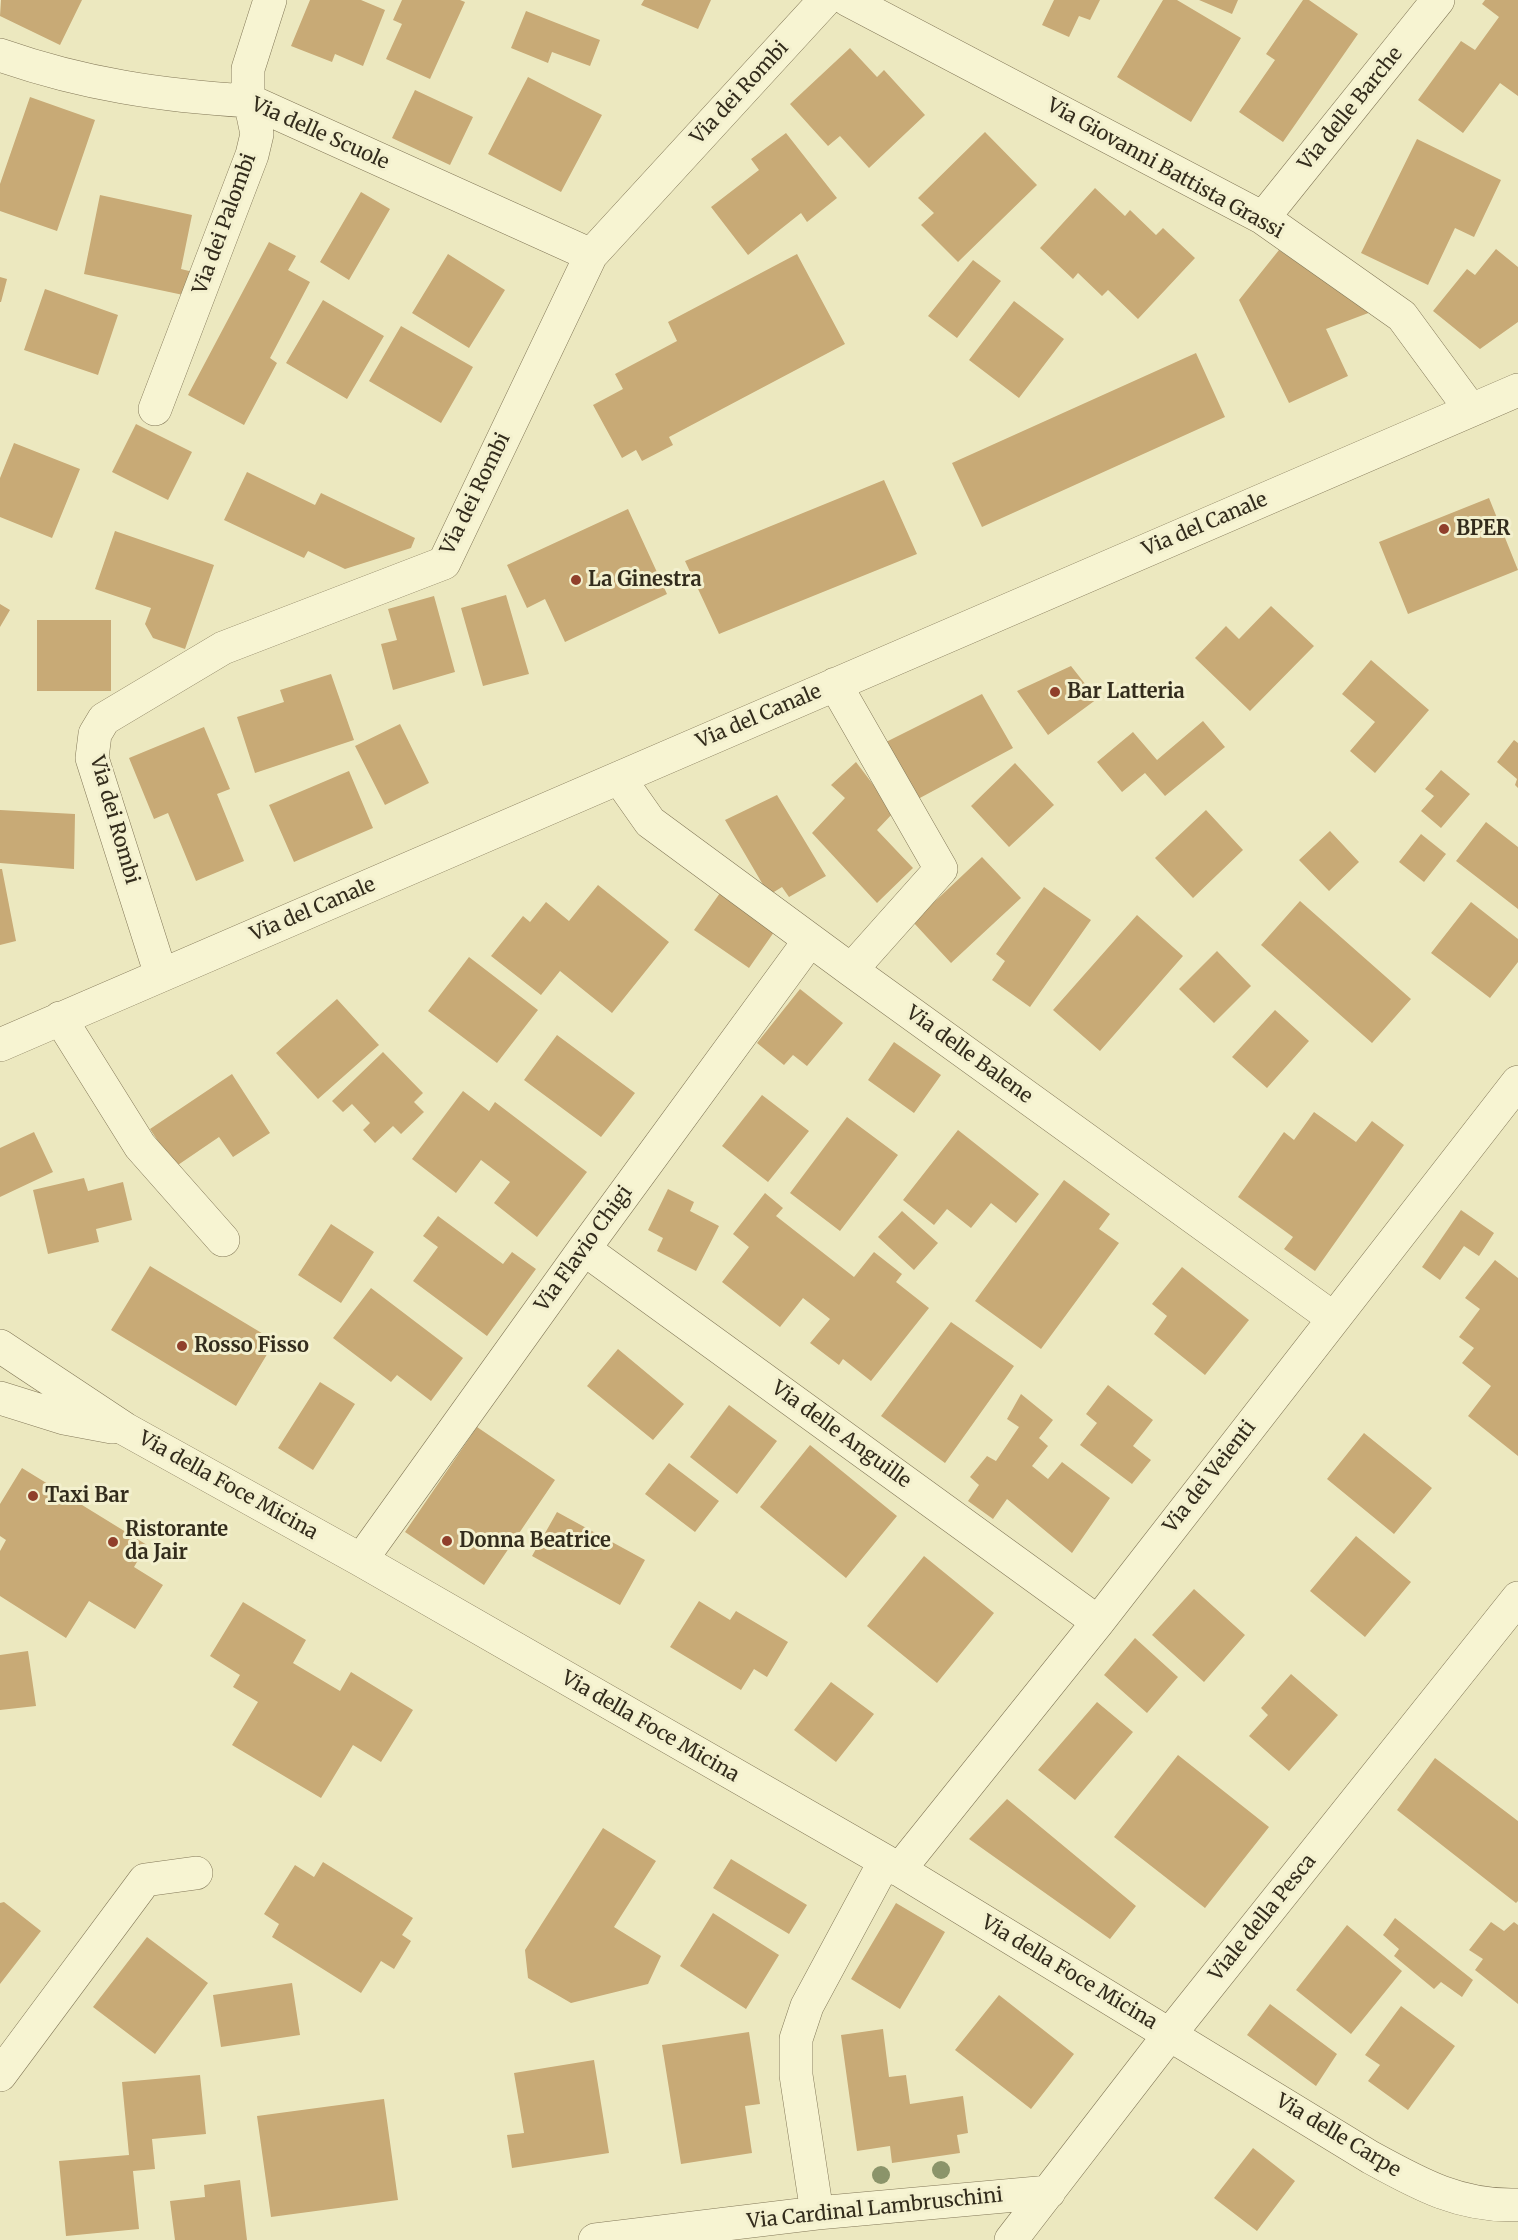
<!DOCTYPE html>
<style>
body{margin:0}
canvas{display:block;background:#ece8bf}
</style>
<canvas width="1518" height="2240"></canvas>
<script>
const c = document.querySelector('canvas').getContext('2d');
c.lineJoin = 'round';
function fill(path, color) { c.fillStyle = color; c.fill(path, 'evenodd'); }
function stroke(path, color, width, dash) { c.strokeStyle = color; c.lineWidth = width; c.lineCap = dash ? 'butt' : 'round'; c.setLineDash(dash || []); c.stroke(path); }
function write(font, color, halo, rows, align = 'center') {
  c.font = font + ' Merriweather,serif'; c.lineWidth = 6; c.setLineDash([]); c.textBaseline = 'middle'; c.strokeStyle = halo; c.fillStyle = color; for (const [text, x, y, turn = 0] of rows) {
    c.save(); c.translate(x, y); c.rotate((+turn || 0) * Math.PI / 180); c.textAlign = isNaN(turn) ? turn : align; if (halo) c.strokeText(text, 0, 0); c.fillText(text, 0, 0); c.restore();
  }
}
const building = new Path2D(`
 M1 0H82L60 45 0 16Z
 M310 0H361L385 10 363 66 335 54 332 62 291 46Z
 M402 0H460L465 2 430 79 386 59 402 24 393 20Z
 M644 0H711L698 29 641 5Z
 M1054 0H1100L1090 20 1079 16 1069 37 1042 25Z
 M1163 0H1177L1241 38 1191 122 1117 77Z
 M1199 0H1238L1232 14Z
 M1303 0H1309L1358 34 1283 142 1239 112 1275 60 1266 54Z
 M1485 0H1518V96L1500 83 1463 133 1418 100 1461 41 1475 50 1499 17 1482 4Z
 M526 11 600 40 590 66 552 52 548 63 511 48Z
 M850 48 877 77 884 70 925 115 869 168 840 136 828 146 790 104Z
 M528 77 602 115 561 192 488 154Z
 M415 90 473 117 450 165 392 138Z
 M30 97 95 120 57 231 0 211V184Z
 M985 132 1037 185 958 262 921 225 934 213 918 198Z
 M786 133 837 198 807 222 801 213 748 255 711 207 759 170 751 159Z
 M1417 139 1501 180 1474 237 1455 228 1428 285 1361 253Z
 M1095 188 1125 216 1130 210 1156 235 1163 228 1195 258 1138 319 1108 290 1102 296 1078 273 1073 279 1040 248Z
 M361 192 390 209 349 280 320 262Z
 M100 195 192 215 181 269 193 272 188 296 84 274Z
 M269 242 296 256 288 270 310 282 270 358 277 363 244 425 188 395Z
 M1496 249 1518 267V322L1480 349 1433 311 1467 269 1475 275Z
 M1279 250 1371 312 1326 329 1348 376 1289 403 1239 300Z
 M448 254 505 290 469 348 412 313Z
 M797 254 845 344 669 437 673 445 642 461 636 450 622 458 593 405 623 389 615 374 677 341 668 322Z
 M973 260 1001 281 957 338 928 316Z
 M0 277 7 279 1 302H0Z
 M45 289 118 315 98 375 24 350Z
 M323 300 384 336 347 399 286 363Z
 M1014 301 1064 339 1019 398 969 360Z
 M401 326 473 367 441 423 369 381Z
 M1196 353 1225 417 982 527 952 463Z
 M136 424 192 452 168 500 112 472Z
 M14 443 80 469 52 538 0 517V478Z
 M247 472 315 505 321 493 415 538 411 548 345 569 308 551 304 558 224 520Z
 M884 480 917 554 719 634 685 561Z
 M1489 498 1518 570 1408 614 1379 542Z
 M628 509 667 594 565 642 545 599 527 608 507 565Z
 M115 531 214 565 185 649 153 638 145 624 151 608 95 589Z
 M506 595 529 674 483 686 461 608Z
 M434 596 455 672 393 690 381 644 397 640 388 609Z
 M0 604 10 610 0 627Z
 M1271 606 1314 646 1250 711 1195 658 1226 626 1239 639Z
 M37 620H111V691H37Z
 M1371 660 1429 710 1375 773 1350 751 1375 722 1342 694Z
 M1071 666 1097 699 1048 735 1017 691Z
 M331 674 354 740 255 773 237 717 284 702 280 690Z
 M982 694 1013 748 918 799 886 742Z
 M1203 721 1225 747 1165 796 1145 773 1122 792 1097 762 1133 732 1157 760Z
 M400 724 429 783 385 805 355 746Z
 M204 727 230 789 217 794 244 861 196 881 168 813 154 819 129 758Z
 M1514 740 1518 743V788L1515 785 1517 779 1497 762Z
 M856 762 894 812 877 830 913 868 877 903 812 833 845 798 831 785Z
 M1015 763 1054 805 1009 847 971 806Z
 M1441 770 1470 794 1441 828 1421 811 1434 796 1425 789Z
 M349 771 373 828 294 862 269 805Z
 M777 795 826 876 789 897 782 887 769 895 725 820Z
 M0 810 75 814 74 869 0 863Z
 M1206 810 1243 850 1193 898 1155 858Z
 M1486 822 1518 847V909L1456 861Z
 M1330 831 1359 862 1329 891 1299 860Z
 M1421 834 1446 854 1424 882 1399 862Z
 M982 857 1021 898 951 963 913 922Z
 M0 869H2L16 941 0 945Z
 M598 885 669 942 612 1013 560 971 541 995 491 956 523 916 530 922 546 902 569 921Z
 M1044 887 1091 920 1030 1007 992 980 1005 961 996 954Z
 M720 893 774 932 749 968 694 930Z
 M1300 901 1411 999 1372 1043 1261 945Z
 M1471 902 1518 939V962L1490 998 1431 953Z
 M1137 915 1183 956 1100 1051 1053 1010Z
 M1217 951 1251 986 1214 1023 1179 989Z
 M469 957 538 1010 497 1063 428 1011Z
 M800 989 843 1023 807 1066 793 1055 784 1065 757 1043Z
 M337 999 379 1045 318 1099 276 1053Z
 M1275 1010 1309 1041 1267 1088 1232 1057Z
 M557 1035 635 1093 601 1137 524 1080Z
 M894 1042 941 1075 914 1113 868 1080Z
 M383 1052 423 1093 414 1102 424 1112 401 1134 393 1126 375 1143 363 1130 370 1123 352 1104 343 1112 332 1101Z
 M232 1074 270 1133 233 1157 219 1137 175 1167 150 1129Z
 M463 1091 489 1111 495 1102 587 1172 537 1237 494 1203 510 1182 481 1160 456 1193 412 1159Z
 M762 1095 809 1131 768 1182 722 1146Z
 M1314 1112 1356 1142 1372 1121 1404 1145 1315 1271 1284 1249 1293 1237 1238 1197 1284 1132 1294 1140Z
 M847 1117 898 1155 840 1231 790 1193Z
 M958 1130 1039 1194 1016 1223 991 1203 971 1228 947 1209 934 1225 903 1200Z
 M34 1132 53 1172 0 1197V1148Z
 M84 1178 88 1191 123 1182 132 1220 96 1229 99 1242 48 1254 33 1190Z
 M1064 1180 1110 1214 1099 1229 1119 1243 1041 1349 975 1301Z
 M668 1189 694 1202 690 1211 719 1226 696 1271 657 1251 663 1238 648 1230Z
 M765 1193 783 1208 776 1216 854 1277 874 1252 902 1274 896 1282 929 1308 871 1381 843 1359 839 1365 810 1343 830 1319 803 1298 780 1327 722 1282 749 1247 733 1234Z
 M1461 1210 1494 1233 1479 1256 1464 1246 1440 1280 1422 1267Z
 M902 1211 938 1243 914 1270 878 1237Z
 M438 1216 503 1264 512 1252 536 1269 487 1336 413 1281 438 1247 423 1236Z
 M331 1224 374 1252 341 1303 298 1275Z
 M1495 1260 1518 1278V1456L1468 1416 1491 1386 1462 1363 1474 1348 1459 1337 1480 1309 1465 1298Z
 M150 1266 275 1341 236 1406 111 1330Z
 M1182 1267 1249 1320 1205 1375 1154 1334 1167 1316 1152 1304Z
 M371 1288 463 1358 431 1401 397 1375 391 1382 333 1338Z
 M951 1322 1014 1366 945 1463 881 1416Z
 M618 1349 684 1404 653 1440 587 1386Z
 M320 1382 355 1404 313 1470 278 1448Z
 M1108 1385 1153 1420 1133 1446 1151 1460 1132 1484 1080 1445 1097 1423 1086 1414Z
 M1021 1394 1053 1420 1039 1438 1048 1446 1032 1466 1048 1479 1062 1462 1110 1498 1072 1553 1007 1499 993 1519 968 1501 979 1485 970 1477 987 1456 996 1461 1019 1427 1007 1419Z
 M729 1405 777 1441 737 1494 690 1457Z
 M477 1427 555 1480 484 1585 405 1532Z
 M1364 1433 1432 1488 1394 1534 1327 1479Z
 M810 1445 897 1516 846 1578 760 1507Z
 M669 1463 719 1501 695 1532 645 1494Z
 M22 1468 147 1545 134 1567 163 1585 135 1629 89 1601 66 1638 0 1596V1551L6 1540 0 1536V1504Z
 M557 1512 645 1560 620 1605 532 1556Z
 M1356 1536 1411 1582 1365 1637 1310 1591Z
 M924 1556 994 1613 937 1683 867 1626Z
 M1194 1589 1245 1635 1204 1682 1152 1635Z
 M699 1601 730 1620 736 1611 788 1642 767 1677 754 1669 741 1690 670 1647Z
 M243 1602 306 1640 293 1663 340 1691 351 1672 413 1710 381 1762 353 1745 321 1798 232 1745 258 1702 233 1687 240 1675 210 1656Z
 M1135 1638 1178 1677 1147 1713 1104 1675Z
 M28 1651 36 1706 0 1710V1655Z
 M1291 1674 1338 1715 1289 1771 1249 1736 1268 1715 1261 1708Z
 M831 1682 874 1714 836 1762 794 1730Z
 M1097 1702 1133 1732 1075 1800 1038 1770Z
 M1178 1755 1269 1827 1205 1908 1114 1837Z
 M1435 1758 1518 1821V1901L1516 1903 1397 1810Z
 M1007 1799 1136 1906 1110 1939 969 1839Z
 M603 1828 656 1861 614 1927 661 1956 648 1984 571 2003 528 1978 525 1950Z
 M731 1859 807 1905 789 1934 713 1888Z
 M323 1862 413 1918 402 1935 411 1941 394 1969 381 1961 361 1993 272 1937 279 1924 264 1914 295 1865 314 1877Z
 M4 1902 41 1931 0 1984V1903Z
 M896 1903 945 1932 900 2009 851 1979Z
 M713 1913 779 1955 746 2009 680 1966Z
 M1395 1918 1473 1980 1462 1997 1441 1982 1434 1989 1394 1956 1399 1949 1383 1935Z
 M1491 1922 1504 1931 1514 1922 1518 1925V2004L1475 1970 1483 1959 1469 1950Z
 M1347 1925 1402 1971 1351 2034 1296 1990Z
 M147 1937 208 1983 155 2054 93 2007Z
 M292 1983 300 2035 221 2047 213 1995Z
 M999 1995 1074 2054 1031 2109 955 2050Z
 M1270 2004 1337 2054 1316 2086 1247 2035Z
 M1401 2006 1455 2046 1408 2110 1368 2081 1380 2065 1365 2055Z
 M883 2029 889 2077 906 2075 910 2104 963 2096 968 2133 957 2135 960 2153 892 2163 890 2146 857 2151 841 2035Z
 M749 2032 760 2104 745 2106 752 2153 681 2164 662 2045Z
 M594 2060 609 2153 512 2168 507 2135 524 2133 514 2073Z
 M200 2075 206 2134 152 2139 155 2169 133 2171 139 2229 66 2236 59 2161 129 2155 122 2082Z
 M384 2099 398 2200 271 2217 257 2116Z
 M1253 2148 1295 2181 1257 2231 1214 2198Z
 M240 2180 247 2240H175L170 2201 205 2197 204 2185Z`);
const minor = new Path2D(`
 M848 0 1263 218 1402 316 1471 410
 M0 55C83 84 162 96 250 101L591 255
 M1263 218 1438 0
 M155 409 252 155 257 134 248 91V69L270 0
 M835 684 941 869 851 970
 M619 778 650 822 851 970 1333 1318
 M161 975 92 758 95 734 104 719 223 648 444 563 591 255 825 0
 M60 1018 140 1146 223 1240
 M0 1045 1518 390
 M584 1249 1098 1622
 M0 1346 125 1429 361 1560 885 1861 1370 2157C1419 2184 1460 2207 1518 2205
 M0 1398 64 1418 112 1427
 M361 1560 584 1249 810 940
 M899 1870 1098 1622 1518 1082
 M0 2075 145 1880 196 1873
 M817 2213 796 2075V2039L807 2006 885 1861
 M595 2240 817 2213 1049 2192
 M1011 2240 1170 2034 1518 1598`);
const trees = [
 [941,2170],
 [881,2175]
];
const markers = [
 [1444,529,6,"#903f2b"],
 [576,580,6,"#903f2b"],
 [1055,692,6,"#903f2b"],
 [182,1346,6,"#903f2b"],
 [33,1496,6,"#903f2b"],
 [447,1541,6,"#903f2b"],
 [113,1542,6,"#903f2b"]
];
const streetNames = [
 ["Via dei Rombi",740,93,-47],
 ["Via delle Barche",1351,109,-51],
 ["Via delle Scuole",320,134,24],
 ["Via Giovanni Battista Grassi",1165,169,29],
 ["Via dei Palombi",225,224,-70],
 ["Via dei Rombi",476,494,-64],
 ["Via del Canale",1205,525,-23],
 ["Via del Canale",759,717,-23],
 ["Via dei Rombi",114,820,74],
 ["Via del Canale",313,910,-23],
 ["Via delle Balene",969,1055,36],
 ["Via Flavio Chigi",584,1249,-54],
 ["Via delle Anguille",841,1435,36],
 ["Via dei Veienti",1210,1477,-52],
 ["Via della Foce Micina",228,1486,29],
 ["Via della Foce Micina",650,1727,30],
 ["Viale della Pesca",1263,1918,-51],
 ["Via della Foce Micina",1069,1973,31],
 ["Via delle Carpe",1338,2136,31],
 ["Via Cardinal Lambruschini",875,2209,-6]
];
const poiNames = [
 ["BPER",1456,529],
 ["La Ginestra",588,580],
 ["Bar Latteria",1067,692],
 ["Rosso Fisso",194,1346],
 ["Taxi Bar",45,1496],
 ["Ristorante",125,1530],
 ["da Jair",125,1553],
 ["Donna Beatrice",459,1541]
];
fill(building, '#c8aa76');
stroke(minor, '#837858', 34);
stroke(minor, '#f7f4d2', 33);
c.fillStyle = '#8b946a';
for (const [x, y] of trees) { c.beginPath(); c.arc(x, y, 9, 0, 2 * Math.PI); c.fill(); }
for (const [x, y, r, color] of markers) { const dot = new Path2D(); dot.arc(x, y, r, 0, 2 * Math.PI); c.fillStyle = color; c.fill(dot); stroke(dot, '#f3f0ce', 2); }
write('20px', '#332c1c', '#f3f0ce', streetNames);
write('bold 20px', '#332c1c', '#f3f0ce', poiNames, 'left');
</script>
